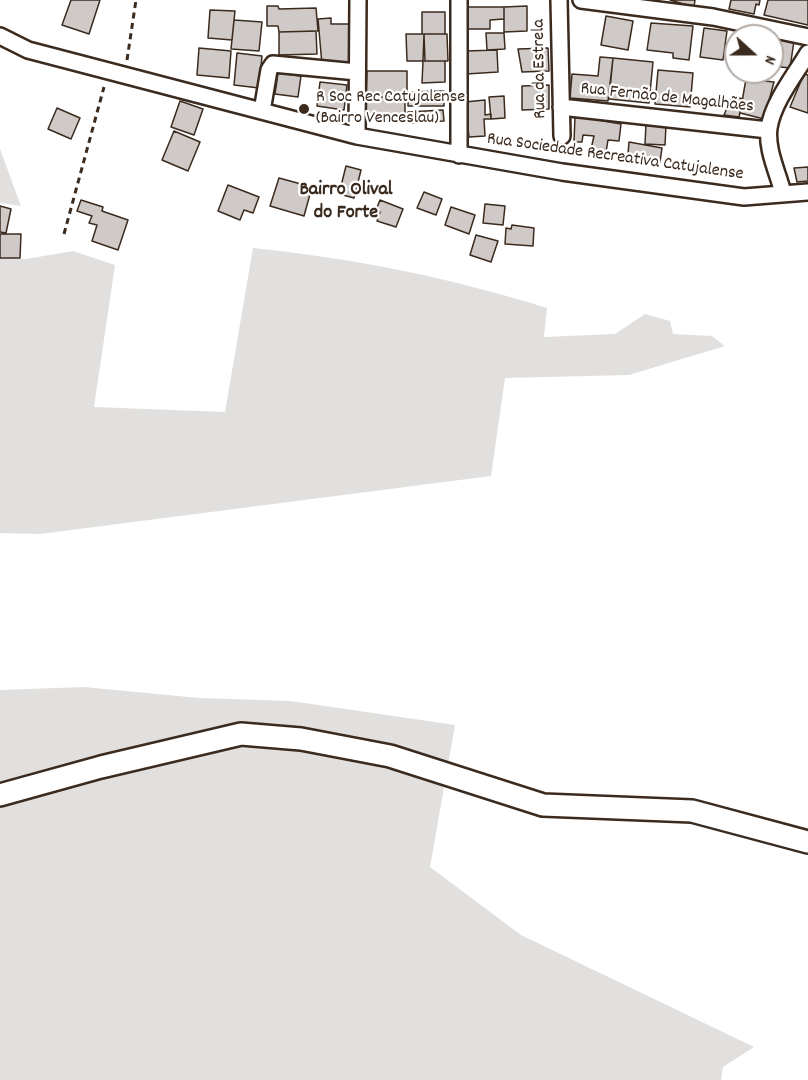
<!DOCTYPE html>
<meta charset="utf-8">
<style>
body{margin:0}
#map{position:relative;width:808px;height:1080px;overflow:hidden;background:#fff;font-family:Dekko,sans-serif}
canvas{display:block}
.north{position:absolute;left:724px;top:24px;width:60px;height:60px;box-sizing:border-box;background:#fff;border:2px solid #b1aaa5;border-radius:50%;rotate:111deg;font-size:16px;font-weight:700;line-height:24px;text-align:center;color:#3b2a1e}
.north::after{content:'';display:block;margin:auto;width:21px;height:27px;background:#3b2a1e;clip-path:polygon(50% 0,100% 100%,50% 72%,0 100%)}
</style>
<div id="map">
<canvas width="808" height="1080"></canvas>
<div class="north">N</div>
</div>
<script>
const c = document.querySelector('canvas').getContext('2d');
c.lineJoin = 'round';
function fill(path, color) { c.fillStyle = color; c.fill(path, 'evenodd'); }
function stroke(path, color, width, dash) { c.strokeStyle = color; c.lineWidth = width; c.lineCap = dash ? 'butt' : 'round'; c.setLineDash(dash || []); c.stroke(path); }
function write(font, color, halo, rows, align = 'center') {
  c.font = font + ' Dekko,sans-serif'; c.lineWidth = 4.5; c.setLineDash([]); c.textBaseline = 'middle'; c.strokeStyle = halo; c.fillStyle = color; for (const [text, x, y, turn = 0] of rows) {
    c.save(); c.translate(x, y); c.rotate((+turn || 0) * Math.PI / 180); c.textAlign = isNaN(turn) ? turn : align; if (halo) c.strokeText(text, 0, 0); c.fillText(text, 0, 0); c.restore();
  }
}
const green = new Path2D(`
 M0 149 21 206 0 203Z
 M253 248C352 258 452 278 547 308L544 337 615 334 645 314 670 321 673 334 712 336 725 346 629 375 505 378 491 476 40 534 0 533V258L26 259 73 251 115 265 94 407 225 412Z
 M84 687 199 698 291 701 455 725 430 867 521 935 754 1047 723 1067 721 1080H0V690Z`);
const building = new Path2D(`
 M71 0H100L89 34 62 25Z
 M670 0H695L694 7Z
 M731 0H760L759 5 756 4 754 14 729 9Z
 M768 0H808V25L764 15Z
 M267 6H278L279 9 316 8 318 31 279 32 278 26H267Z
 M527 6V31L504 32V7Z
 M465 7H504V19L490 20V29H465Z
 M210 10 235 11 232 40 208 38Z
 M422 12H445V34H422Z
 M606 16 633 21 628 50 601 45Z
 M331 18V24H349L350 64 322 65 318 19Z
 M234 20 262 22 259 51 231 49Z
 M651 23 693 26 689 60 673 58V53L647 50Z
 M704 28 727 31 723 60 700 57Z
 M316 31 317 54 279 55V32Z
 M486 33H504L505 49 487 50Z
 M406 34H424L423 61H407Z
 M424 34H447L448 61H425Z
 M772 38 794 41 790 68 772 66Z
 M199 48 231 51 229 78 197 75Z
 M548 48 549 71 522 72 518 49Z
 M497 50 498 72 466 74 465 51Z
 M237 53 262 56 259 88 234 85Z
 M600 57 613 58 608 101 570 98 572 74 598 76Z
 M613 58 653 62 649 103 609 99Z
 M423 61H445V82L422 83Z
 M658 70 693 73 690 107 655 104Z
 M367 71H407V90H404V97H366Z
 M278 73 301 76 298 97 275 94Z
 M804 74 808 75V113L790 107Z
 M746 79 774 82 764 119 740 113Z
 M320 82 347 85 344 110 317 106Z
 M549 85V109L522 110V86Z
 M444 91V106H408V92Z
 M504 96 505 118 491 119 489 97Z
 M732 96 743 99 739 117 724 115Z
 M366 97H405V122H379V118H366Z
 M485 100V115L491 114V119H484L485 136 469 137 465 102Z
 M180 101 203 109 194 135 171 127Z
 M57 108 80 118 71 139 48 129Z
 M443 110 444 121 408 123V112Z
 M575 116 621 124 619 141 608 140 606 152 591 149 594 136 583 135 582 142H574Z
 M646 123 666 125 665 145 645 144Z
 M174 131 200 142 188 171 162 160Z
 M629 142 662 148 660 162 628 154Z
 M346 166 361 170 354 198 339 194Z
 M808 167V181L797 182 794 168Z
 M279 178 312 187 304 216 270 206Z
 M228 185 259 197 253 213 244 210 240 220 218 211Z
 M424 192 442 199 436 215 417 208Z
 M81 200 103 207 102 211 128 220 118 250 92 241 97 225 89 223 92 216 77 211Z
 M380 200 403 209 396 227 377 221 380 212 376 210Z
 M485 204 505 206 503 225 483 223Z
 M0 206 11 209 6 233 0 232Z
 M451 207 475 215 469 234 445 225Z
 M512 225 534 228 533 246 505 244 506 228 511 229Z
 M0 234H21L20 258H0Z
 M476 235 498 241 491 262 470 255Z`);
const path = new Path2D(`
 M127 60 136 0
 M64 234 104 87`);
const street = new Path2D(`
 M459 0V155
 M559 0 562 136
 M581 0 713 17 808 37
 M0 36 28 50 357 136 562 172 744 197 808 192
 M561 107 768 130
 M262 111 269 70 273 64 357 72
 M357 136 358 0
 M783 193C778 173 766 149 769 128 773 102 795 75 808 53`);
const secondary = new Path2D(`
 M0 795 101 767 241 734 301 739 390 756 543 805 692 811 808 842`);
const markers = [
 [304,109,6,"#3b2a1e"]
];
const streetNames = [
 ["Rua da Estrela",541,69,-91],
 ["Rua Fernão de Magalhães",667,99,6],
 ["Rua Sociedade Recreativa Catujalense",615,158,8]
];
const poiNames = [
 ["R Soc Rec Catujalense",316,99],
 ["(Bairro Venceslau)",316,120]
];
const neighbourhoodNames = [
 ["Bairro Olival",346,191],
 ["do Forte",346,214]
];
fill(green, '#e2e0de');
fill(building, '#cfcac7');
stroke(building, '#3b2a1e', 1.5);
stroke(street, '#3b2a1e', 20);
stroke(secondary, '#3b2a1e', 26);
stroke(path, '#3b2a1e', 3, [6, 4.5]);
stroke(street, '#fff', 15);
stroke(secondary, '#fff', 21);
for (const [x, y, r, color] of markers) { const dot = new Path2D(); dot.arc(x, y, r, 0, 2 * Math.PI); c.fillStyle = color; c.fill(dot); stroke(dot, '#fff', 2); }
write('18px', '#3b2a1e', '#fff', streetNames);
write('18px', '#3b2a1e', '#fff', poiNames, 'left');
write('bold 20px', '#3b2a1e', '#fff', neighbourhoodNames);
</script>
